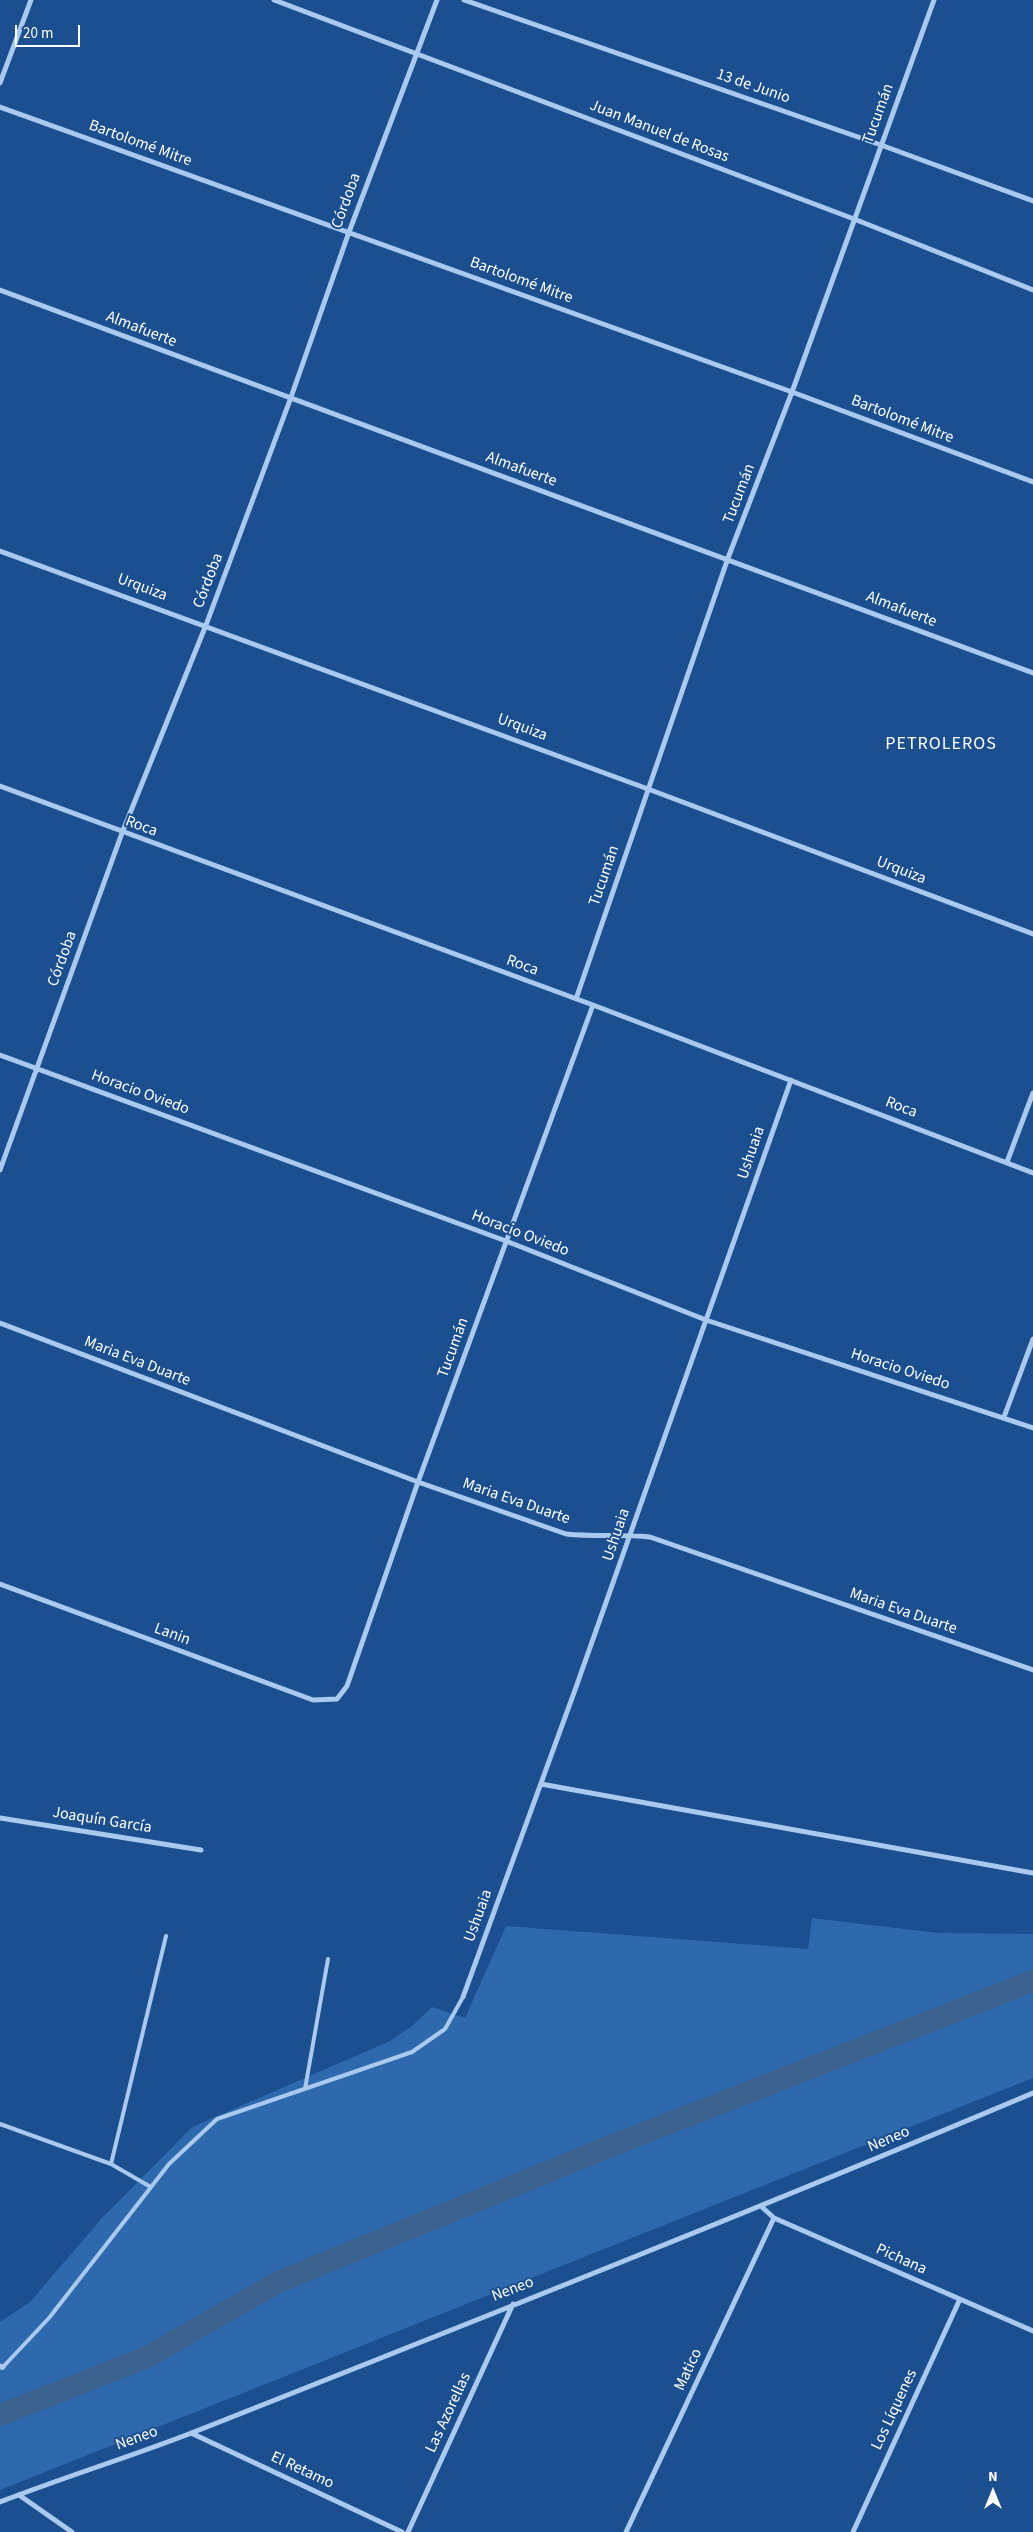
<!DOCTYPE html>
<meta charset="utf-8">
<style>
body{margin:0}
#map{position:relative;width:1033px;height:2532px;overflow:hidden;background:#1b4f8f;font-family:"Source Sans 3",sans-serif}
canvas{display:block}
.north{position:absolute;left:968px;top:2467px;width:50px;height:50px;-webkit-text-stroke:4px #1b4f8f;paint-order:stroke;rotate:0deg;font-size:14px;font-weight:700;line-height:20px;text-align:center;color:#fff}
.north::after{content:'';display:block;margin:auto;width:18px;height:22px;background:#fff;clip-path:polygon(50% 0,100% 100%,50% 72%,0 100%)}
.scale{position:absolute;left:15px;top:25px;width:65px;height:22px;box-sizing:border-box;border:2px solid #fff;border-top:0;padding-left:6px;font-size:15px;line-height:18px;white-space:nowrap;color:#fff;-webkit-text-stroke:4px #1b4f8f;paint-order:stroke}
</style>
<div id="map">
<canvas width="1033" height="2532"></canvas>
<div class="north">N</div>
<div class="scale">20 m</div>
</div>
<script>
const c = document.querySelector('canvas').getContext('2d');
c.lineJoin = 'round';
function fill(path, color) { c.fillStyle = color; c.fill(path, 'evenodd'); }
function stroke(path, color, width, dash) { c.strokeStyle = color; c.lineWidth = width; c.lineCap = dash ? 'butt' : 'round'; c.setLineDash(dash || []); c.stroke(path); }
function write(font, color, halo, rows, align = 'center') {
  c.font = font + ' "Source Sans 3",sans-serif'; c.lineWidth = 4; c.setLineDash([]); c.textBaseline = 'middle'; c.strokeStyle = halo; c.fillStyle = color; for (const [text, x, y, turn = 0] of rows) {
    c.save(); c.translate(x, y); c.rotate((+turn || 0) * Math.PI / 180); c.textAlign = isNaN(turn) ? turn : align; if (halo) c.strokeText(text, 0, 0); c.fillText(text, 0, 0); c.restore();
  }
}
const green = new Path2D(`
 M812 1918 938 1933 1033 1934V2078L0 2490V2322L30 2302 101 2219 192 2127 390 2041 412 2026 432 2007 465 2018 506 1926 808 1949Z`);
const canal = new Path2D(`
 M0 2415 147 2357 278 2282 616 2144 1033 1981`);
const service = new Path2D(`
 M305 2089 328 1959
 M0 2124 111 2164 149 2186
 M111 2164 166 1936
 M2 2368 49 2318 169 2164 217 2119 412 2052 445 2029 463 1997`);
const minor = new Path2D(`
 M274 0 854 219 1033 290
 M464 0 881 145 1033 201
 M0 83 31 0
 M0 107 792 392 1033 482
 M0 290C344 420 689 544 1033 673
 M0 551 648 789 1033 934
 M0 786 593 1005 1033 1173
 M576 999 728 558 792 392 934 0
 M0 1055 506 1241 706 1320 1033 1428
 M1007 1162 1033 1093
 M0 1170 122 833 206 625 290 400 349 232 437 0
 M0 1323 418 1482 566 1534C594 1537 622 1534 650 1537L1033 1670
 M1004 1417 1033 1339
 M0 1584 313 1700 337 1699 347 1686 418 1482 593 1005
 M541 1784 1033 1873
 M0 1818 201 1850
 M463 1997 575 1690 791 1080
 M762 2207 774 2218 1033 2331
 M0 2366 3 2367
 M191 2433 402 2532
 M19 2495 72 2532
 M0 2502C64 2477 130 2457 194 2432 475 2321 755 2210 1033 2093
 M408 2532 513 2304
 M626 2532 774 2218
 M853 2532 960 2299`);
const streetNames = [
 ["13 de Junio",753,87,19],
 ["Tucumán",879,114,-70],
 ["Juan Manuel de Rosas",659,132,21],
 ["Bartolomé Mitre",140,144,20],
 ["Córdoba",347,201,-70],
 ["Bartolomé Mitre",521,281,20],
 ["Almafuerte",141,330,21],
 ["Bartolomé Mitre",902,420,21],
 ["Almafuerte",521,470,20],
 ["Tucumán",740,494,-69],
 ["Córdoba",209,581,-69],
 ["Urquiza",142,588,20],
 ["Almafuerte",901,610,21],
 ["Urquiza",522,728,20],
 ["Roca",141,827,20],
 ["Urquiza",901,871,21],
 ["Tucumán",605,876,-71],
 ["Córdoba",63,959,-70],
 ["Roca",522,966,20],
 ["Horacio Oviedo",140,1093,20],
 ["Roca",901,1108,21],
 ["Ushuaia",752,1153,-71],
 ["Horacio Oviedo",520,1234,21],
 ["Tucumán",454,1348,-70],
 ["Maria Eva Duarte",137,1362,21],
 ["Horacio Oviedo",900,1370,18],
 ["Maria Eva Duarte",516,1502,19],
 ["Ushuaia",617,1535,-71],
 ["Maria Eva Duarte",903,1612,19],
 ["Lanin",172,1635,20],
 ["Joaquín García",102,1821,9],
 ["Ushuaia",479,1916,-70],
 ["Neneo",889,2140,-23],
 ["Pichana",901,2260,24],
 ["Neneo",513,2290,-21],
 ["Matico",689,2370,-65],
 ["Los Líquenes",895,2410,-65],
 ["Las Azorellas",449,2413,-65],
 ["Neneo",137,2439,-20],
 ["El Retamo",302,2471,25]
];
const neighbourhoodNames = [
 ["PETROLEROS",941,745]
];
fill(green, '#2e69ad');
stroke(canal, '#3c6290', 22);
stroke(service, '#a9c9ee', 4);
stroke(minor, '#a9c9ee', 5);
write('16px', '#fff', '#1b4f8f', streetNames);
c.letterSpacing = '1px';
write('18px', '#fff', '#1b4f8f', neighbourhoodNames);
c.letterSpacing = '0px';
</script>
